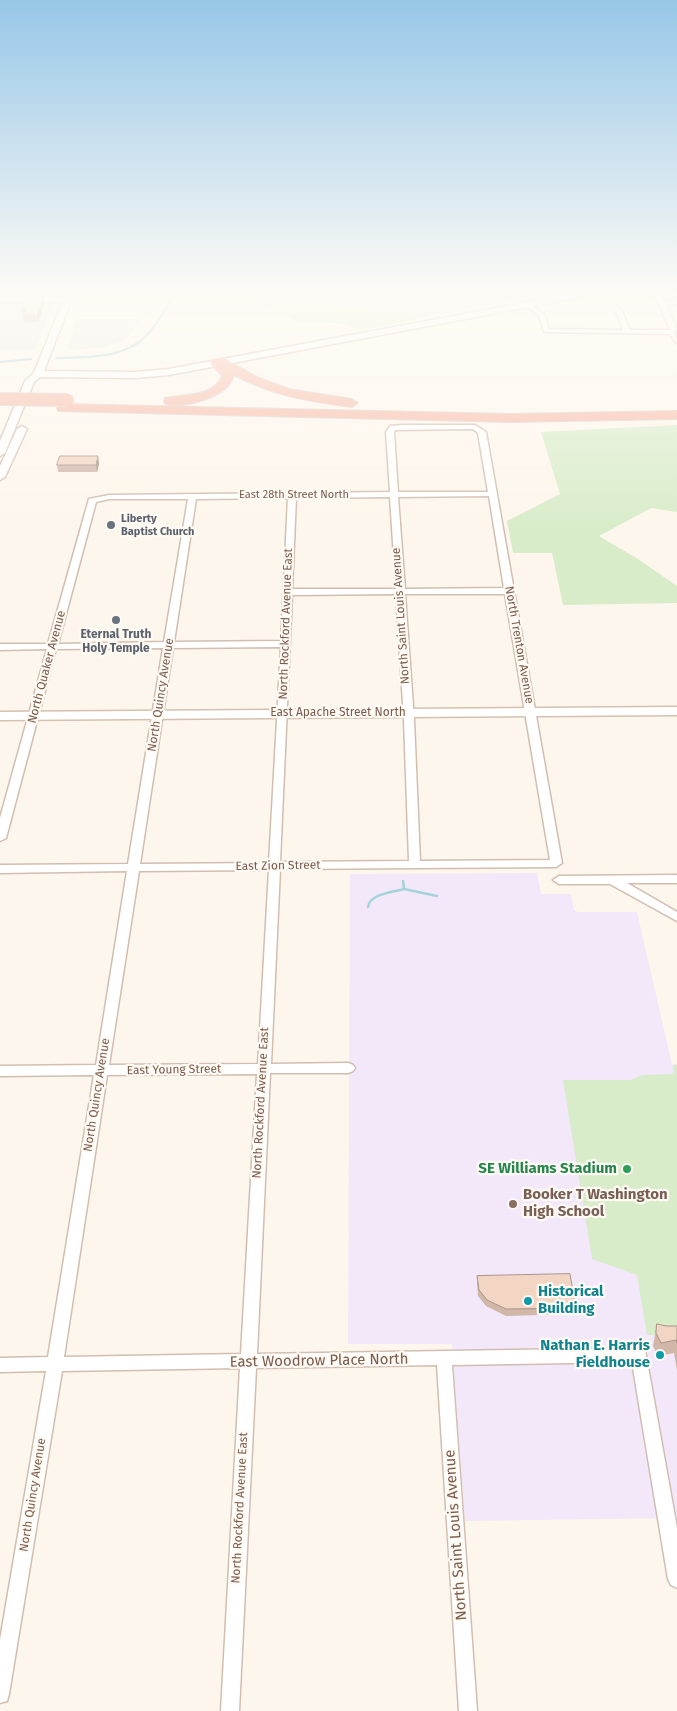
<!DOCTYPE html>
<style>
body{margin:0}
canvas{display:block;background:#fdf6ec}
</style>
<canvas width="677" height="1711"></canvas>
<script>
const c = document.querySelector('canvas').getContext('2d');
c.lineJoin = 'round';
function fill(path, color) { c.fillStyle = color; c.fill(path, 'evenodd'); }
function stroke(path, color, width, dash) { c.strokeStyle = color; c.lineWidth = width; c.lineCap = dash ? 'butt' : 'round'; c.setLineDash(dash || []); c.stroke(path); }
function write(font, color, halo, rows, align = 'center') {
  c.font = font + ' "Fira Sans",sans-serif'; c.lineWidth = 4.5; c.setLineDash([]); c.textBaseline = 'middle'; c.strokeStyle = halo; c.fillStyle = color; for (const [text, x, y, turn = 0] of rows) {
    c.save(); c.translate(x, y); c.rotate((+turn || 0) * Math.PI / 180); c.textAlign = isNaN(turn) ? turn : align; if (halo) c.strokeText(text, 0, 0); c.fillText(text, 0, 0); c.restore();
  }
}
const industrial = new Path2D(`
 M0 293H56L54 299H0Z
 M303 293H552L420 318 362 308H342L322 304 301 294Z
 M54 302 35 350H0V303Z
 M76 319H140L129 336 123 341 101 348 68 350Z`);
const education = new Path2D(`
 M537 873 541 894H571L574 910 578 912H637L672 1064H677V1518L465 1521 452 1344H348L350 874Z`);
const green = new Path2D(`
 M255 293H303L301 294 322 304 342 308H362L420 318 385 326 358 329 340 323 298 322 251 300 258 296Z
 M677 425V512L651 508 599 536 638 559 677 586V603L563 605 552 553H513L507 521 560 494 541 432Z
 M673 1065H677V1335H647L637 1275 592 1259 563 1080H631L642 1075 674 1074Z`);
const streamFar1 = new Path2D(`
 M56 358C86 357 125 359 147 335 159 322 166 307 176 293
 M0 362 31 359`);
const stream = new Path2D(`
 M404 889 437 896
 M368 907C369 894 393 892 404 889L403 881`);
const street = new Path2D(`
 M654 293H660L664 301 677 300V304L666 305 677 329 675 332 677 343 675 342 670 334 544 332 539 316 524 304 529 303 544 314 549 329 623 330 614 307 617 305 620 307 630 330H670Z
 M0 298H67L70 300 67 302H0Z
 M402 425H475L486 432 562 863 556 867 280 869 271 1064 348 1063 353 1065 355 1068 353 1071 348 1073H270L257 1354 639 1348 645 1350 677 1528V1588L671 1585 668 1579 632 1362 452 1365 477 1711H459L437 1365 256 1368 239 1711H221L240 1368 62 1371 9 1694 7 1701 0 1703V1640L46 1371 0 1372V1358L48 1357 94 1075 0 1076V1066L96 1065 127 871 0 873V865L128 864 163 648 56 649 6 838 0 841V818L47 649 0 650V644H48L89 499 109 495 390 492 386 432 390 426ZM473 429 478 433 488 492H398L394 432 395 430ZM489 496 504 588 405 589 398 497ZM390 497 396 589H292L296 498ZM288 498 281 641 174 642 196 499ZM109 499H188L164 642 58 644 96 502ZM396 594 404 720 409 861 280 862 292 595ZM405 594H505L550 860 420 861 414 720ZM281 647 269 863 140 864 173 648ZM269 870 258 1064 109 1065 139 871ZM257 1074 241 1354 64 1357 107 1075Z
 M677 875V883H627L677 912V921L610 884H559L553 880 559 876Z`);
const secondary = new Path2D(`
 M66 293H74L44 371 135 372 169 369 576 293H591L587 296 169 375 135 378 40 377 34 382 5 453 0 456V441L25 381 34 373Z
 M22 426 27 429 5 477 0 480V466L17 429Z
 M677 707V715L0 720V712Z`);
const highway = new Path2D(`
 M224 358 257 377 289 389 352 399 358 403 352 407C310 402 271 395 234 375 229 397 185 409 165 404L164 401 165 398C183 394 214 397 222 376L210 363 212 360Z
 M63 404 510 414 677 411V419L510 422 58 411 57 408 58 405Z`);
const highwayBridge = new Path2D(`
 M0 399 68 400`);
const wall = new Path2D(`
 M44 298V305L38 322H24L22 309Z
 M98 456 99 464 97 472H58L57 465Z
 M477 1276 576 1308 575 1314 506 1316 486 1306 478 1296 477 1283Z
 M657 1324 666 1326H677V1371L674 1353 658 1356 653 1346Z`);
const shadedWall = new Path2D(`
 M44 298V305L38 322 37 315Z
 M98 456 99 464 97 472 96 465Z`);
const building = new Path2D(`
 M27 298H44L37 315 23 316 26 309H22Z
 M60 456H98L96 465H57Z
 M570 1274 576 1308 506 1309 487 1300 479 1290 477 1276Z
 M657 1324 666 1326H677V1343L676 1340 661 1343 656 1333Z`);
const markers = [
 [111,525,5,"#6b7280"],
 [116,620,5,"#6b7280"],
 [627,1169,5,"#2e9e5b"],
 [513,1204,5,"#8d6e63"],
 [528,1301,5,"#0f9aa8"],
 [660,1355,5,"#0f9aa8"]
];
const farStreetnames = [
 ["East 28th Street North",294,495]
];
const farWorshipnames = [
 ["Liberty",121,519],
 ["Baptist Church",121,532]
];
const streetNames = [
 ["North Saint Louis Avenue",401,616,-94],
 ["North Rockford Avenue East",286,624,-88],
 ["North Trenton Avenue",519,645,80],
 ["North Quaker Avenue",47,667,-75],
 ["North Quincy Avenue",161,695,-81],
 ["East Apache Street North",338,713],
 ["East Zion Street",278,866,-1],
 ["East Young Street",174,1070,-1],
 ["North Quincy Avenue",97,1095,-81],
 ["North Rockford Avenue East",261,1103,-87],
 ["North Quincy Avenue",33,1495,-81],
 ["North Rockford Avenue East",240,1508,-87]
];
const worshipNames = [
 ["Eternal Truth",116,635],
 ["Holy Temple",116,649]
];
const nearLeisurenames = [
 ["SE Williams Stadium",617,1169]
];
const nearEducationnames = [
 ["Booker T Washington",523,1195],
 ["High School",523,1212]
];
const nearCulturenames = [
 ["Historical",538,1292],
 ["Building",538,1309],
 ["Nathan E. Harris",650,1346,"right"],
 ["Fieldhouse",650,1363,"right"]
];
const nearStreetnames = [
 ["East Woodrow Place North",319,1361,-1],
 ["North Saint Louis Avenue",456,1535,-94]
];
fill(industrial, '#efe9e4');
fill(education, '#f3e8fa');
fill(green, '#d8ecc9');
stroke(streamFar1, '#a5d3da', 2);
stroke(stream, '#a5d3da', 2.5);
stroke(street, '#d1beb0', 3);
stroke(secondary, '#d6c0b0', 3);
stroke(highway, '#dad1cd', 2);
fill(street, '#fff');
fill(secondary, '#fff');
fill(highway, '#f7b7a3');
stroke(highwayBridge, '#dad1cd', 14, []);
stroke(highwayBridge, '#f7b7a3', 12);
fill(wall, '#d1b7a8');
fill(shadedWall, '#aa9588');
fill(building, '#f3d5c3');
stroke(building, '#aa9588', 1);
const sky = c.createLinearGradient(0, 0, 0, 532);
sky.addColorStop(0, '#97c7e8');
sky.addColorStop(0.55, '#fefbf6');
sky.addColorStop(1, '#fefbf600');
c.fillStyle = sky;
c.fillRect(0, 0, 677, 532);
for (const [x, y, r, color] of markers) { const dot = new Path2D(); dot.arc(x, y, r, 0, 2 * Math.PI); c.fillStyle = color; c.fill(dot); stroke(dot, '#fffaf3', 2); }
write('11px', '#7a5c4d', '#fffaf3', farStreetnames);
write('bold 11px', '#5b616d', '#fffaf3', farWorshipnames, 'left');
write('12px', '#7a5c4d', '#fffaf3', streetNames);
write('bold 12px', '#5b616d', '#fffaf3', worshipNames);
write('bold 15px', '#27864d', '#fffaf3', nearLeisurenames, 'right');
write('bold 15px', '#785e54', '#fffaf3', nearEducationnames, 'left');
write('bold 15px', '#0d838f', '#fffaf3', nearCulturenames, 'left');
write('15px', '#7a5c4d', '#fffaf3', nearStreetnames);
</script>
